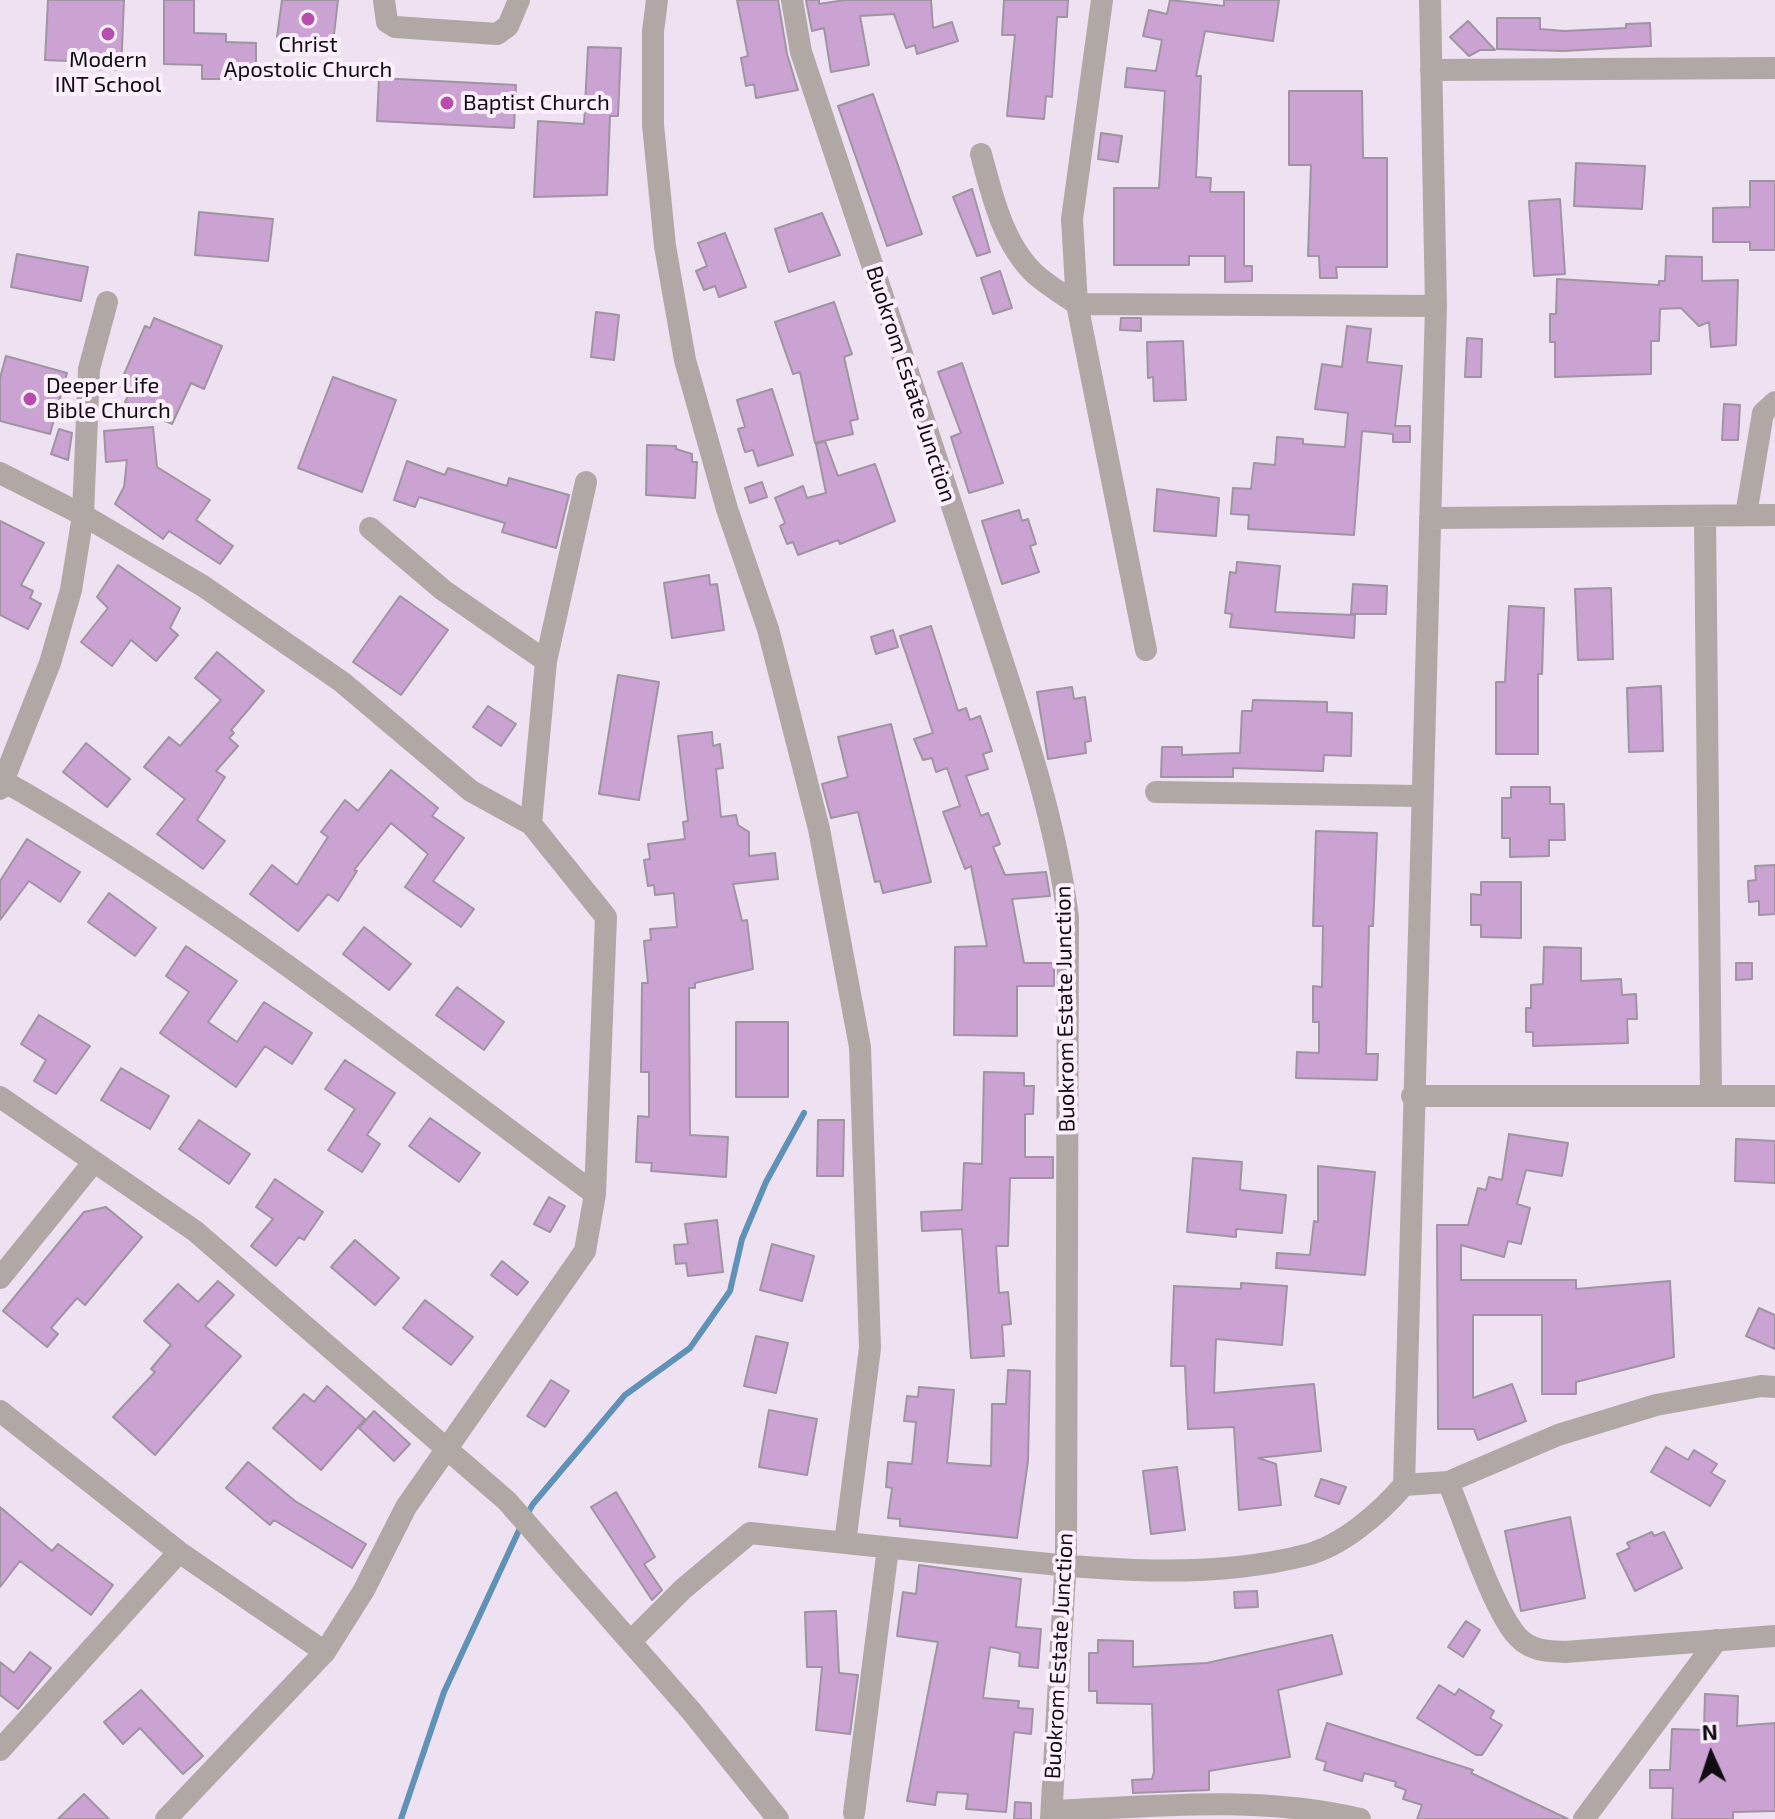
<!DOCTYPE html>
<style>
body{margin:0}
#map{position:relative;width:1775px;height:1819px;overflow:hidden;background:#eee1f1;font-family:"Exo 2",sans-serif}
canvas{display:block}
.north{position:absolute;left:1671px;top:1715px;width:80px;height:80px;-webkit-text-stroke:6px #fceffe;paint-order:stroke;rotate:357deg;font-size:22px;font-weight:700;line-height:32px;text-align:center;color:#100c11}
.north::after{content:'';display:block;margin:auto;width:28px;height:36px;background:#100c11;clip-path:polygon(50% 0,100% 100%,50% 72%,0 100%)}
</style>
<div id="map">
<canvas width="1775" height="1819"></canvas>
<div class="north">N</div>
</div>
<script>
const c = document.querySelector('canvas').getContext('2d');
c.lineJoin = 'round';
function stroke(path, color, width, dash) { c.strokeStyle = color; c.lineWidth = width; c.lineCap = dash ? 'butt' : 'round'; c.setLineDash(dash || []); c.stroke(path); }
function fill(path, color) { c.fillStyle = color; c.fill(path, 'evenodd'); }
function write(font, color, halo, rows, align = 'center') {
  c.font = font + ' "Exo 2",sans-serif'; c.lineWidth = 8; c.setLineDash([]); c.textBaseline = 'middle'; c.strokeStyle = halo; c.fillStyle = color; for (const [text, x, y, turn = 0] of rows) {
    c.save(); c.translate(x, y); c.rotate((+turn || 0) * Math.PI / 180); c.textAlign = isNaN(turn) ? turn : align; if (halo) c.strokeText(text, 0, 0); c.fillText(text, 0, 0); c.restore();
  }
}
const stream = new Path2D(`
 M526 1516 533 1504 625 1395 690 1348 730 1291 742 1239 766 1182 804 1113
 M401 1819 444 1692 521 1526`);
const building = new Path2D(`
 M48 0H124L121 70 92 69V62L45 60Z
 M164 0H194V33L226 34V42L256 43V79H202V65L164 64Z
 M282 0H338L333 43 277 37Z
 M737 0H778L787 54 798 90 756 98 754 84 746 86 741 58 748 56Z
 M806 0H819V4L845 0H931L933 28 952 22 958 41 917 54 915 45 906 48 894 14 860 16 869 65 831 72 824 28 812 31Z
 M1004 0H1068L1067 17H1057L1052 97 1046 96 1044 119 1007 116 1015 35H1002Z
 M1170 0 1224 6V0H1279L1273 41 1205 31 1196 76H1201L1196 177 1211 178 1210 192H1244V266H1252V281L1225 282V256H1189V265H1114V188H1159L1165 91 1125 87 1127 68 1156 71 1162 40 1143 36 1149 10 1167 14Z
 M1497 18H1540V29L1564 31 1626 28V24L1650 23 1651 46 1564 51 1497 49Z
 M1468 21 1495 50H1480L1469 56 1450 37Z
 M588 47 621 48 618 116H610L607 195 534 197 538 121 584 124Z
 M379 78 516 85 514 128 377 121Z
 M1289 91H1362L1363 158H1387V267H1336L1337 278H1320L1319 256H1308L1311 165H1289Z
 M873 94 922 234 887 246 838 106Z
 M1101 133 1122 136 1118 162 1098 159Z
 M1576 163 1645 166 1642 209 1574 206Z
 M1750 181H1775V250H1750V242H1713V208L1750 207Z
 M972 189 990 252 977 256 953 197Z
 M1560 199 1565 274 1534 276 1529 201Z
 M199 212 273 219 268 261 195 255Z
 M822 213 840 255 789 272 775 229Z
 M725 233 746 287 719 297 715 286 704 290 696 271 707 266 698 243Z
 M17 254 88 267 81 301 11 287Z
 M1666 256 1702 257V281L1738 280 1736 345 1711 347 1709 322 1699 326 1681 308 1660 309 1659 341H1651V374L1555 377V342H1550V314H1556L1557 279 1659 285V281H1665Z
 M1000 271 1012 308 993 314 981 278Z
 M834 302 852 354 844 357 858 419 850 421 853 434 815 443 800 372 793 374 775 322Z
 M596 312 619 315 614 360 591 357Z
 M154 318 222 346 204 389 191 383 172 424 125 402 130 392 119 386 145 326 150 328Z
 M1121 318H1141V331L1120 330Z
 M1347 326 1371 329 1367 362 1402 366 1395 426H1410V442H1393V434L1362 431 1354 535 1248 529 1249 515 1231 514 1233 488 1251 489 1254 463 1275 465 1277 437 1303 439V444L1345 447 1348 413 1315 409 1322 364 1342 367Z
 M1467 338 1482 339 1481 377H1465Z
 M1183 341 1186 400 1154 401 1153 377 1148 378 1147 342Z
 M6 356 67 373 50 434 0 421V378Z
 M962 363 1003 483 969 493 951 437 961 433 938 372Z
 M333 377 396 400 362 492 298 468Z
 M772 389 793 455 758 466 753 450 745 452 738 429 745 427 737 400Z
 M1724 404 1740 405 1738 440H1722Z
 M153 427 157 467 210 500 196 520 233 546 220 564 169 531 163 539 115 504 124 487 127 460 106 462 104 431Z
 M59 429 72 433 68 460 51 454Z
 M825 441 838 476 875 464 895 521 840 544 838 540 798 555 793 542 787 544 780 526 785 523 775 498 803 486 807 498 826 493 816 444Z
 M647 445 676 446V449L692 454V462H697L695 498 646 495Z
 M407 461 445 475 448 468 507 486 509 478 569 495 556 548 502 532 505 523 419 497 415 507 394 500Z
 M762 482 767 497 750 503 745 488Z
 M1157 489 1219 498 1216 536 1154 531Z
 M1019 510 1022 521 1028 519 1036 544 1030 546 1039 572 1002 584 982 521Z
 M0 521 44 543 21 585 33 591 30 598 41 604 28 629 0 615Z
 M1237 562 1280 566 1275 612 1355 615 1354 638 1230 627 1232 614 1225 613 1230 572 1236 573Z
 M118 565 180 608 170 628 178 635 156 661 131 640 112 666 81 642 108 608 97 597Z
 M709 575 710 585 717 584 724 630 672 638 664 583Z
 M1353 584 1387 586 1386 614H1351Z
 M1611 588 1613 659 1578 660 1575 589Z
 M400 596 448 630 401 695 353 662Z
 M1509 606 1544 608 1542 674H1538V754H1496V682H1505Z
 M931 626 958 711 966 708 970 720 980 716 992 751 983 754 988 769 966 776 981 816 988 813 1000 844 993 847 1005 875 1046 872 1050 896 1012 899 1024 963H1054V986H1017V1036L954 1035 955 947 987 946 971 866 965 869 943 812 960 806 947 768 936 772 932 758 923 760 914 739 933 733 900 636Z
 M893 630 898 647 876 654 871 637Z
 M217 652 264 691 231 730 234 733 229 738 238 746 216 771 225 777 197 820 225 841 203 869 157 834 185 799 144 767 169 737 180 746 221 700 195 678Z
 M618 675 659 682 639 800 599 794Z
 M1661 686 1663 751 1629 752 1627 688Z
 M1072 687 1074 699 1085 697 1091 741 1085 742 1086 753 1048 759 1037 692Z
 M1253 700 1327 702V712L1352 713 1351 756 1324 755 1323 771 1233 768V777H1161L1162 747H1182V755L1240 753 1242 711H1252Z
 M488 706 516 724 501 746 473 727Z
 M891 724 931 882 883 893 880 881 875 882 858 812 831 818 822 784 848 777 838 737Z
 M712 732 713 746 720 744 723 768 716 769 721 817 736 815 738 825 749 832V856L775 853 778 879 733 884 742 921 747 920 753 969 695 983V988H689L690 1135 728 1137 726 1177 651 1171 652 1163 636 1162 638 1116 649 1117V1072H641L642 983H648L644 941 651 940 650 929 677 927 674 893 655 895 654 885 648 886 644 860 650 859 648 844 685 839 683 822 688 821 678 736Z
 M86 743 130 779 107 807 63 772Z
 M391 770 438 808 432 816 464 838 433 881 474 909 461 927 405 887 428 854 391 823 354 870 357 871 338 901 328 894 298 931 250 894 272 865 297 885 328 837 321 832 345 800 358 811Z
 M1511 787H1550V804H1564L1565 840H1549V856L1510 857V838H1502V798H1511Z
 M1316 831 1377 833 1373 926H1369L1366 1054H1378L1377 1080 1296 1078 1297 1052 1319 1053V1022H1313V986L1322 987 1323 926H1313Z
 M27 839 80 872 60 902 29 881 0 920V881Z
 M1775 865V914L1759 915V901L1749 902 1748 881 1756 880 1755 866Z
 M1481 882H1521V938L1481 937V925H1471V894L1481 895Z
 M109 893 156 928 135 956 88 922Z
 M364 927 411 964 389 990 343 954Z
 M186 946 237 981 208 1022 237 1042 264 1002 312 1033 292 1064 265 1046 236 1087 160 1033 189 992 166 976Z
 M1544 947 1581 948V981L1621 979 1622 995 1636 994 1637 1019H1627L1628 1043 1533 1046V1032H1526V1008H1531V985L1543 984Z
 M1736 963H1752V979L1736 980Z
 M457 987 504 1022 484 1050 436 1015Z
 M39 1015 90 1046 56 1094 34 1081 46 1060 21 1044Z
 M736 1022H788V1097H736Z
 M345 1060 395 1093 367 1135 380 1144 362 1172 328 1150 355 1109 325 1089Z
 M121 1068 169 1096 150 1129 101 1100Z
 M984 1072 1024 1073V1086H1034L1033 1114H1025V1157H1053V1178H1010L1008 1246H996L999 1293 1008 1292 1011 1324 1002 1325 1004 1356 971 1358 962 1229 922 1231 921 1212 962 1210 964 1163 982 1164Z
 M430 1118 480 1153 459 1182 409 1146Z
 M199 1120 250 1154 229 1184 179 1149Z
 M818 1120H844L843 1176H817Z
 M1509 1134 1568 1143 1562 1176 1526 1170 1517 1204 1530 1208 1521 1244 1508 1241 1504 1257 1461 1245V1280H1576V1289L1670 1281 1674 1357 1576 1382V1394H1542V1315H1473V1398L1512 1384 1526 1421 1478 1440 1474 1429H1438L1437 1225H1468L1478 1188 1486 1190 1489 1177 1502 1180Z
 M1736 1139 1775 1141V1183L1735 1181Z
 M1193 1158 1242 1162 1240 1190 1286 1195 1282 1233 1236 1229V1237L1187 1232Z
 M1318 1166 1375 1172 1365 1275 1276 1268 1277 1253 1310 1255 1314 1221 1318 1222Z
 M275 1179 323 1212 304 1240 299 1237 276 1266 251 1246 273 1219 256 1207Z
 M549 1197 565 1206 550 1232 534 1224Z
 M106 1207 142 1237 85 1305 77 1298 51 1328 58 1334 47 1347 3 1311 84 1212Z
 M717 1220 723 1272 688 1276 686 1263 676 1264 674 1245 688 1244 685 1224Z
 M355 1240 399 1278 375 1305 331 1267Z
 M772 1244 814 1256 802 1301 760 1290Z
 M502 1261 528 1282 517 1295 491 1275Z
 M218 1281 234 1295 205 1326 241 1356 155 1455 113 1417 155 1372 151 1369 171 1345 144 1321 178 1284 198 1302Z
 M1241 1283 1287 1286 1282 1345 1216 1339 1214 1393 1314 1384 1321 1451 1258 1458 1276 1464 1281 1505 1239 1510 1234 1427 1188 1429 1185 1366H1171L1174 1286 1241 1289Z
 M425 1300 473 1337 451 1365 403 1328Z
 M1759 1308 1775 1315V1349L1746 1336Z
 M756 1336 788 1343 776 1393 744 1386Z
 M1008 1370 1030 1371 1028 1461 1017 1538 900 1526V1519L888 1518 892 1488 886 1487 888 1462 912 1464 916 1422 904 1421 907 1396 918 1397 919 1387 954 1390 947 1463 991 1466 992 1404H1006Z
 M551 1380 569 1391 545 1427 527 1416Z
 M327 1386 365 1419 321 1470 273 1428 304 1394 314 1402Z
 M769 1410 817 1419 807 1475 759 1467Z
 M374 1411 410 1444 394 1461 359 1428Z
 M1666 1447 1688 1460 1694 1450 1717 1464 1711 1473 1725 1481 1710 1506 1651 1472Z
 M248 1462 295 1501 366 1544 352 1568 274 1520 270 1525 226 1488Z
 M1177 1467 1185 1530 1151 1534 1143 1471Z
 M1321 1479 1346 1487 1339 1504 1315 1496Z
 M616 1492 655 1557 644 1564 662 1590 652 1600 591 1507Z
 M0 1507 52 1551 58 1544 113 1585 91 1615 20 1561 0 1587Z
 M1570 1517 1585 1598 1521 1611 1505 1531Z
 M1652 1532 1654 1536 1664 1532 1682 1568 1635 1591 1617 1554 1630 1548 1627 1543Z
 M919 1565 1021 1579 1016 1627 1041 1629 1038 1668 1019 1666 1020 1653 990 1647 983 1698 1019 1701 1018 1708 1033 1709 1031 1734 1014 1732 1006 1812 966 1809 968 1794 937 1792 935 1805 907 1801 938 1642 897 1636 903 1592 916 1594Z
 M1257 1591 1258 1607 1235 1608 1234 1592Z
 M836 1611 839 1673 858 1675 850 1734 816 1730 822 1667H807L805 1612Z
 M1466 1621 1480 1630 1463 1657 1448 1647Z
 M1332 1635 1342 1674 1278 1690 1290 1757 1209 1771V1790L1133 1793 1132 1780 1152 1779 1154 1772 1152 1704 1097 1703V1691H1089V1653H1098V1640L1133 1641V1667L1207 1663Z
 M30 1652 51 1668 18 1709 0 1695V1662L14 1673Z
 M1439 1685 1455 1695 1459 1689 1494 1711 1490 1718 1502 1725 1482 1755H1476L1417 1718Z
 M141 1690 203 1756 183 1774 140 1728 123 1744 104 1722Z
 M1705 1694 1738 1696 1737 1726 1775 1723V1811L1733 1812V1819H1672L1673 1788H1650V1770H1670L1672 1729 1704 1730Z
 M1327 1723 1473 1770 1471 1773 1568 1819H1417L1422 1805 1403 1799 1406 1790 1395 1786 1396 1782 1364 1773 1362 1781 1324 1770 1326 1762 1316 1759Z
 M84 1794 109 1819H58Z
 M1015 1802 1031 1803V1819H1014Z`);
const minor = new Path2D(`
 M384 0 387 22 395 27 497 34 508 26 519 0
 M657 0 653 31V125L665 246 685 360 727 509 768 629 819 829 860 1047 870 1348 845 1543
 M792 0 801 52C861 232 922 411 980 592 1014 699 1054 806 1068 918L1066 1557 1051 1819
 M1102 0 1072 219 1077 304 1146 650
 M1431 70 1775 68
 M981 154C992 195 1003 244 1035 274 1047 285 1063 294 1077 304L1436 306
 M0 473 83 515 203 586 342 682 471 791 531 824 606 917 595 1194 585 1251 406 1507 364 1590 325 1652 166 1819
 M1746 515 1763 413 1775 402
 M1705 516 1711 1096
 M1430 518 1775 515
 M370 528 443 590 546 661
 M0 779C208 896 403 1052 595 1194
 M0 789 50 663 71 590 83 515 89 369 107 302
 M1156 792 1421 796
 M531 824 546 661 586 482
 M1412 1096H1775
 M0 1097 195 1231 507 1501 692 1712 778 1819
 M0 1278 93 1163
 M0 1411 179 1552 325 1652
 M1448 1482C1464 1519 1493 1611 1518 1637 1531 1651 1547 1651 1565 1652L1775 1636
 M1404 1485 1436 306 1430 0
 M631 1641 683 1589 750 1533C827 1541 903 1549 980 1557 1087 1568 1201 1582 1306 1555 1342 1546 1380 1513 1404 1485L1448 1482 1558 1435 1656 1405 1761 1386 1775 1387
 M0 1750 179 1552
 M1052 1811C1154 1806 1260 1795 1360 1819
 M854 1813 888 1548
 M1584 1819 1717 1640`);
const markers = [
 [308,19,8,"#b64daf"],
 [108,34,8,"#b64daf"],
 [447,103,8,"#b64daf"],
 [30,399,8,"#b64daf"]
];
const poiNames = [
 ["Christ",308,45],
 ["Apostolic Church",308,70],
 ["Modern",108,60],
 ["INT School",108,85],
 ["Baptist Church",463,103,"left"],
 ["Deeper Life",46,386,"left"],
 ["Bible Church",46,411,"left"]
];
const streetNames = [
 ["Buokrom Estate Junction",911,384,72],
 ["Buokrom Estate Junction",1065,1009,-91],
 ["Buokrom Estate Junction",1059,1656,-87]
];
stroke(stream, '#6091b6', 6);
fill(building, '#caa3d2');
stroke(building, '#a094a3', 2);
stroke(minor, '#b0a8a4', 22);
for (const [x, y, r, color] of markers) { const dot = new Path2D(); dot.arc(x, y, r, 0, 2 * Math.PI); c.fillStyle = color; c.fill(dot); stroke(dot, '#fceffe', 3); }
write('22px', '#100c11', '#fceffe', poiNames);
write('22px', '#100c11', '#fceffe', streetNames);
</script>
